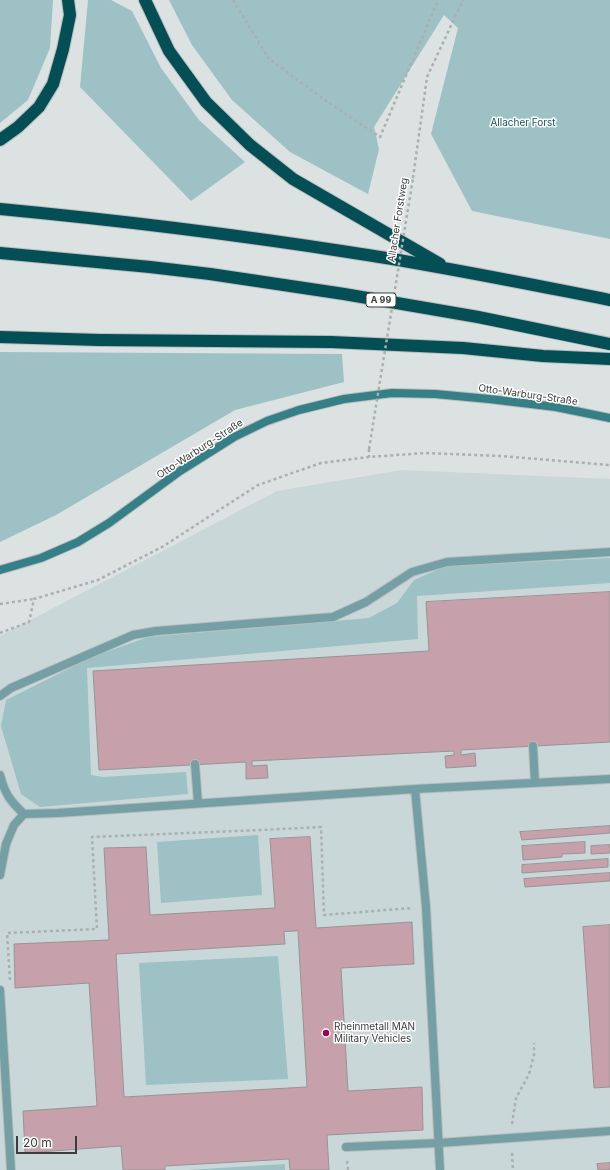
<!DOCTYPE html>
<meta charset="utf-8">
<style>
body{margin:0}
#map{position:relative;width:610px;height:1170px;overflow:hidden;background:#dce1e2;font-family:Inter,sans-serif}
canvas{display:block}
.scale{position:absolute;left:16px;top:1136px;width:61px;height:18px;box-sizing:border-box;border:2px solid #3b3d3d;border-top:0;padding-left:5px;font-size:12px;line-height:14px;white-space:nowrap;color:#3b3d3d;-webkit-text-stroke:3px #fff;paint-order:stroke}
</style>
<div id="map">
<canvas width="610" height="1170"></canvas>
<div class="scale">20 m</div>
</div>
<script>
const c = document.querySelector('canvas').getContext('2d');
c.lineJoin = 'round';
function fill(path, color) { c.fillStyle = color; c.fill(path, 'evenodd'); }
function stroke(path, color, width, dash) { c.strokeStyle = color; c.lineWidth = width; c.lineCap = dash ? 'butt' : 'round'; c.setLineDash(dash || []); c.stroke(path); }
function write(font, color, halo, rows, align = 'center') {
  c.font = font + ' Inter,sans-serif'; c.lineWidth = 3; c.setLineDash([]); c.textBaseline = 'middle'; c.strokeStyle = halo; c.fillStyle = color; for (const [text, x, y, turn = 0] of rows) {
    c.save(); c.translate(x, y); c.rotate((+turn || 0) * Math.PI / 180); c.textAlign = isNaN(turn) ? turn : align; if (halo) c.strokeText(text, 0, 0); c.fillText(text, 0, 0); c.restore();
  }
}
const built = new Path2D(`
 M402 470 610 479V1170H0V636L277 491Z`);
const green = new Path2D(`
 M0 0H53L50 48 28 100 0 123Z
 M88 0H111L132 11 161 68 199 120 245 162 191 201 80 87Z
 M169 0H610V239L472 211 431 134 458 28 444 15 374 127 379 149 368 194 290 152 232 100 192 45Z
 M0 352 342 354 344 382 235 410 56 515 0 542Z
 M610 558V583L417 596 418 639 87 668 91 775 102 777 186 772 188 794 40 807 21 794 1 726 6 700 92 657 148 637 369 618 397 603 414 580 446 566Z
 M258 835 262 895 161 903 157 842Z
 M278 956 288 1079 146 1085 139 963Z
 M285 1164V1170H187Z`);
const building = new Path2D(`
 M610 592V742L461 750V755L475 753 476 766 446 768 445 756 454 755V751L252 761V766L267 765 268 778 246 779V762L99 770 93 671 429 651 426 602Z
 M610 826V833L522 840 520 832Z
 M310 837 316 928 412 922 414 964 341 968 348 1091 422 1087 423 1130 327 1135 329 1170H290L289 1159 165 1166V1170H123L121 1146 25 1153 23 1111 97 1106 89 983 15 988 14 944 109 940 104 848 146 847 150 915 275 908 270 839ZM298 931 307 1087 124 1097 116 954 285 944 284 932Z
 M585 842V853L562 854V857L523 860 522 846Z
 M610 845V853L591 854V846Z
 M608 859V867L522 873V865Z
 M610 873V881L525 887 524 879Z
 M610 925V1087L594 1088 583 927Z
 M610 1163V1170H598L597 1164Z`);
const path = new Path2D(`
 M233 0 269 59 329 103 380 137 438 0
 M413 178 427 77 463 0
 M369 449V457
 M0 604 34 599
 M0 633 29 622 34 599 98 580 162 547 258 485 321 463 369 457 425 453 500 456 610 465
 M10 980 7 933 97 929 92 837 261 830 321 827 324 915 412 908
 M512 1124 516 1098 529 1074 534 1055V1043
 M512 1153 513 1170
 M347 1161 348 1170`);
const service = new Path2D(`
 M0 696 11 688 133 635 156 631 333 617 366 602 412 572 447 562 610 552
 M533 746 535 783
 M195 764 198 803
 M0 775C5 794 10 801 24 814
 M415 789 426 907 440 1170
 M0 875 6 844 14 825 24 814 58 813 415 789 610 779
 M0 990 11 1170
 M346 1147 439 1143 610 1131`);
const secondary = new Path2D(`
 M0 570 41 558 78 542 109 523 180 471 234 437 267 421 299 410 344 399 392 393 435 394 489 399 556 407 610 418`);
const motorway = new Path2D(`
 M145 0 169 51 206 102 250 145 293 179 440 264
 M0 140 18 127 39 107 53 84 63 49 70 15 68 0
 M0 209C116 220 232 234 348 252 436 265 523 283 610 300
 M0 253 150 267 210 274 344 294 478 317 610 344
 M0 337 99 340 331 342 463 348 543 356 610 359`);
const pathBridge = new Path2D(`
 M369 449 413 178`);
const markers = [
 [326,1033,4,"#9c0550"]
];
const shields = [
 [381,300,30]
];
const shieldNames = [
 ["A 99",381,300]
];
const parkNames = [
 ["Allacher Forst",523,123]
];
const streetNames = [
 ["Allacher Forstweg",398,220,-81],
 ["Otto-Warburg-Straße",528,395,8],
 ["Otto-Warburg-Straße",200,449,-33]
];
const poiNames = [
 ["Rheinmetall MAN",334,1027],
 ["Military Vehicles",334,1039]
];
fill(built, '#c9d7d9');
fill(green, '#9dc1c5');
fill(building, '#c6a0aa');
stroke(building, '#989495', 1);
stroke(service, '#b9bdbe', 10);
stroke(secondary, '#b9bdbe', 10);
stroke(motorway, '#b9bdbe', 14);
stroke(path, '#abafaf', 2.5, [3, 3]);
stroke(service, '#739fa5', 8);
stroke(secondary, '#357f87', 8);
stroke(motorway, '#044e55', 12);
stroke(pathBridge, '#abafaf', 2.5, [3, 3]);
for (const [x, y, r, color] of markers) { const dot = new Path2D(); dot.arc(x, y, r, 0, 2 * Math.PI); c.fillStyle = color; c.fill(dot); stroke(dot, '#fff', 1.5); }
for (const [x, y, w] of shields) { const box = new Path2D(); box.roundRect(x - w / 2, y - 7, w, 14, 3); c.fillStyle = '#fff'; c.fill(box); stroke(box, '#3b3d3d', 1); }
write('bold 9px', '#3b3d3d', null, shieldNames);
write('10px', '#17565c', '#fff', parkNames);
write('10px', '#3b3d3d', '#fff', streetNames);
write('10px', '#3b3d3d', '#fff', poiNames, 'left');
</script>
